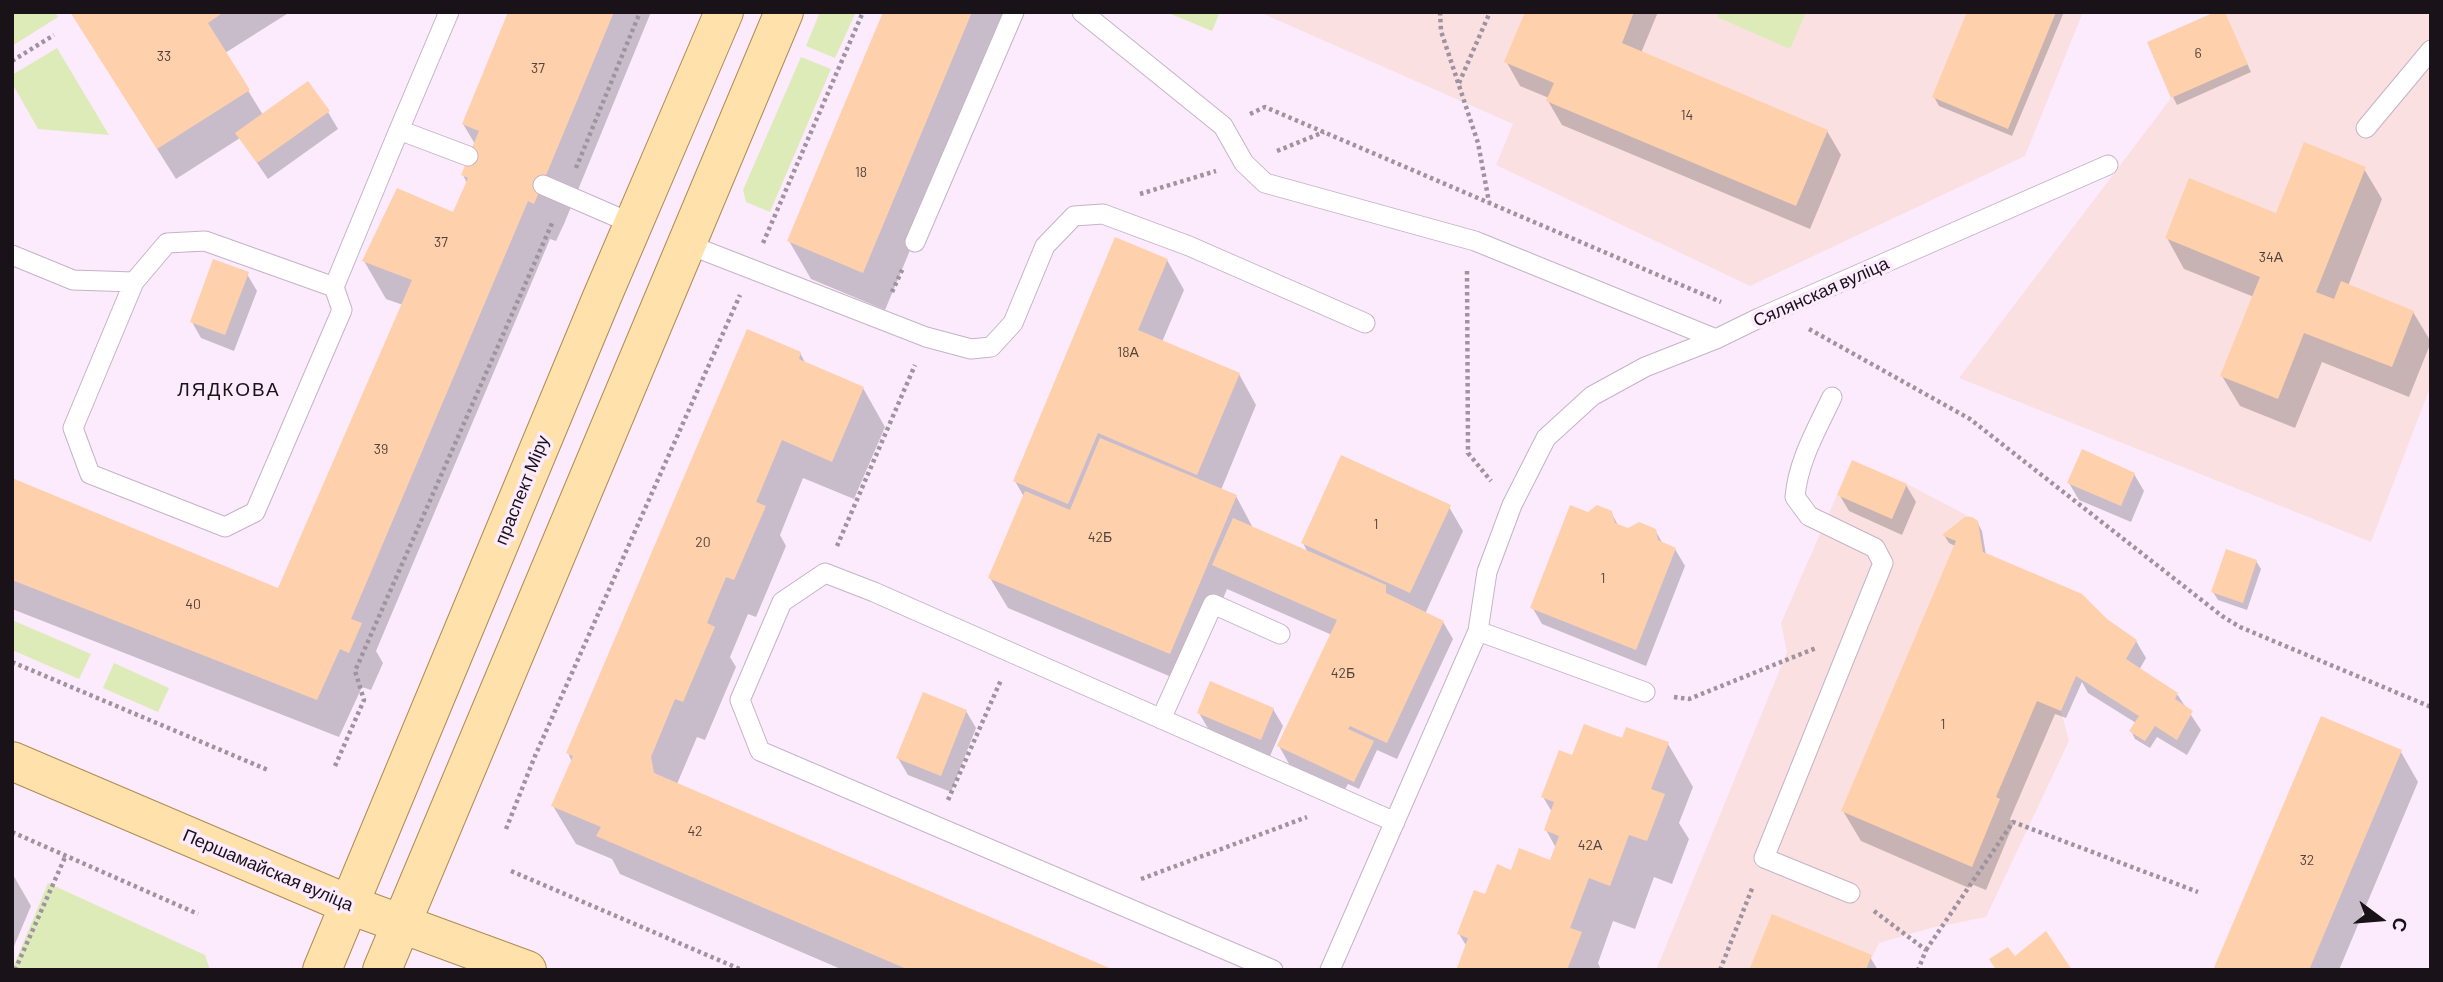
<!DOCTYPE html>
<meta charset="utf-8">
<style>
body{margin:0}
#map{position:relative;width:2443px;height:982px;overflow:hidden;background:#fcebfd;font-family:Barlow,sans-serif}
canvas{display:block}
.frame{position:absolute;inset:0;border:14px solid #191219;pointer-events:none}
.north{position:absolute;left:2345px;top:884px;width:70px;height:70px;-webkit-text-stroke:5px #fcebfd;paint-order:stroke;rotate:106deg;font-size:19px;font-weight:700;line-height:28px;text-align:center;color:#191219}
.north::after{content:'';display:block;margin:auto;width:24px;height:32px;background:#191219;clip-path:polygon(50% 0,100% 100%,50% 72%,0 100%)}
</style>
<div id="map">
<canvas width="2443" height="982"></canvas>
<div class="frame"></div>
<div class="north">С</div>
</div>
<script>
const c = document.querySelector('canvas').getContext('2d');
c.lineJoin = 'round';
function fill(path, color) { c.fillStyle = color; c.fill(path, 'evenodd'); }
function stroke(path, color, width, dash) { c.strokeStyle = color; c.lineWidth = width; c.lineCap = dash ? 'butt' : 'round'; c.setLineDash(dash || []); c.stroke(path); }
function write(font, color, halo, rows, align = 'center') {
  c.font = font + ' Barlow,sans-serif'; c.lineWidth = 7; c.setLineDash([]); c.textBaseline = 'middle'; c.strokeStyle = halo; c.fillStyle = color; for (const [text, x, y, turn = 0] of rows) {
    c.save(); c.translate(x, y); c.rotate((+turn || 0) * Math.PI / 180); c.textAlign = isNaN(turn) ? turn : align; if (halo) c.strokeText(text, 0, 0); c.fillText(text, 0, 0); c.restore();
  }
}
const education = new Path2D(`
 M1259 12H2083L2025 156 1750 286 1496 165 1513 124Z
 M2225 12H2431V385L2371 542 1959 378 2171 98 2248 64Z
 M1907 484 1978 521 1984 552 2082 594 2037 700 2061 711 2069 741 1986 917 1931 928 1879 943 1866 970H1656L1787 652 1781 623 1837 495 1892 518Z`);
const green = new Path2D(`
 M12 12H55L58 17 12 46Z
 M820 12H856L835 58 806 46Z
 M1166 12H1220L1212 31Z
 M1719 12H1806L1790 49 1717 17Z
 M57 48 109 135 38 129 12 83V75Z
 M801 57 831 69 770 212 746 202 743 190Z
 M12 620 91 654 79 679 12 650Z
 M114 663 169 688 158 712 103 688Z
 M48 883 205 955 210 970H12Z`);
const shadow = new Path2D(`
 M71 12H290L225 53 263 115 328 112 338 129 268 179 240 138 176 179Z
 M510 12H651L564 224 556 241 550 239 376 651 383 663 371 690 362 687 339 737 12 609V480L279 590 403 305 386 299 364 261 454 215 467 183 463 175 475 144 463 124Z
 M885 12H1010L885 310 811 279 789 241Z
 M1526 12H1658L1641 53 1827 131 1841 155 1810 229 1562 125 1548 101 1549 98 1520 86 1506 61Z
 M1969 12H2064L2012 136 1939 106 1934 97Z
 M2227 19 2251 72 2177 105 2173 97Z
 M2364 169 2382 199 2348 286 2413 312 2431 342 2409 397 2322 362 2295 428 2240 406 2222 376 2254 297 2184 269 2167 238 2277 215Z
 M1167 260 1184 290 1162 342 1239 374 1256 405 1221 490 1236 496 1253 528 1308 553 1303 543 1449 507 1463 531 1425 614 1443 622 1453 639 1397 759 1377 750 1359 789 1348 784 1343 793 1293 771 1279 746 1332 635 1227 589 1188 684 1008 608 990 578 1024 497 1015 481Z
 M247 274 257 291 234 351 201 338 192 322Z
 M800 353 806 364 863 388 885 427 854 499 803 478 780 535 786 546 756 617 748 614 730 657 736 667 705 740 697 737 677 784 1110 970H843L620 874 612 859 576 844 553 806 572 762 568 753Z
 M2134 474 2144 491 2131 522 2079 500 2069 483Z
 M1906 485 1916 502 1902 535 1849 511 1839 494Z
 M1611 512 1619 527 1628 530H1655L1663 544 1675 549 1685 566 1646 666 1542 624 1532 607 1588 514Z
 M1977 522 1982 531 1986 555 2106 620 2136 641 2146 658 2139 670 2177 694 2201 730 2187 755 2157 737 2150 748 2135 739 2131 731 2136 723 2088 693 2082 682 2066 718 2055 714 2010 819 2013 825 1986 890 1971 884 1969 888 1861 841 1843 811 1955 546 1949 543 1944 535Z
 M2256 561 2261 569 2247 610 2218 600 2213 592Z
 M1273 709 1283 726 1270 756 1209 730 1199 713Z
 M966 711 976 728 951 792 908 775 898 758Z
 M1623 740 1668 744 1693 787 1679 823 1689 839 1672 884 1654 877 1635 929 1613 921 1598 963 1601 970H1461L1459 967 1467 947 1459 934 1486 897 1512 872 1551 862 1556 848 1546 830 1552 812 1543 797 1573 757Z
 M2401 752 2418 782 2339 970H2214Z
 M12 873 31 906 12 951Z
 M1870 957 1878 970H1751Z`);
const building = new Path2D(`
 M70 12H224L208 23 250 90 157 149Z
 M508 12H614L534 204 528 201 351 619 362 623 349 653 340 649 317 700 12 580V478L278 588 412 280 362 261 397 188 453 212 468 178 461 175 479 131 462 124Z
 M883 12H972L863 273 787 241Z
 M1525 12H1634L1622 43 1828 130 1796 206 1546 101 1554 83 1504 62Z
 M1967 12H2056L2008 129 1932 97Z
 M2215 12H2225L2248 64 2171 98 2147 42Z
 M308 81 330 111 257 163 235 133Z
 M2304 142 2366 167 2316 292 2334 299 2341 281 2414 311 2392 367 2304 333 2278 399 2220 376 2260 277 2165 238 2189 178 2276 213Z
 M1115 237 1168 259 1138 330 1240 373 1197 475 1098 433 1068 504 1013 481Z
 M213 259 249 272 225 335 190 322Z
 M747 329 801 352 799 359 864 387 832 462 782 440 756 502 766 506 734 580 726 577 707 623 715 627 683 702 675 699 651 757 654 773 1114 970H909L596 836 601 827 551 806 573 756 566 753Z
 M1100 438 1237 495 1170 654 988 578 1025 491 1070 510Z
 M2082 449 2135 473 2121 506 2067 483Z
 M1341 455 1451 505 1410 593 1301 543Z
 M1852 460 1907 484 1892 519 1837 495Z
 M1570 505 1588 512 1597 505 1612 511 1615 523 1628 528 1639 522 1656 529 1658 540 1676 548 1636 650 1530 608Z
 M1965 517H1972L1978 521 1983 552 2082 594 2107 619 2137 640 2126 659 2178 693 2175 699 2193 711 2177 740 2155 726 2145 741 2129 731 2139 716 2076 676 2061 711 2037 701 1996 797 2000 799 1972 867 1841 811 1956 541 1942 535Z
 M1233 518 1386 585V593L1444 621 1387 743 1350 726 1348 729 1374 741 1354 782 1277 746 1337 620 1212 565Z
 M2226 549 2257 560 2243 603 2211 592Z
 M1210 681 1274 708 1261 740 1197 713Z
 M923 692 967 710 941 776 896 758Z
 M2321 716 2402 750 2309 970H2213Z
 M1584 724 1622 738 1626 727 1669 742 1651 789 1665 794 1647 841 1629 835 1610 886 1589 878 1570 928 1582 932 1567 970H1463L1457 968 1468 938 1457 934 1474 890 1485 894 1497 864 1511 870 1519 848 1550 860 1559 836 1544 830 1554 802 1541 797 1559 750 1572 755Z
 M1772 914 1872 955 1866 970H1749Z
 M2046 931 2072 970H1996L1989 959 2008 947 2015 956Z`);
const path = new Path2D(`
 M1440 12 1441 31 1478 143 1489 202
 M12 61 54 35
 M1459 83 1490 12
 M1250 114 1265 107 1721 302
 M1277 151 1324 132
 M576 168 640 12
 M1140 194 1216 171
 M763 243 863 12
 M1467 271 1468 453 1491 481
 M892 292 903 268
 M1809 329 1970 419 2222 616 2240 627 2431 707
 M837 546 915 365
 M12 662 268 770
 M1674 697 1689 699 1816 648
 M335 766 364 700 355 671 553 221
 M948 800 1001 680
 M506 829 535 756 740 295
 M12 832 198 914
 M511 871 742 970
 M1141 879 1307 817
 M1874 911 1926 950 1918 970
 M1926 950 2013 822 2198 892
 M15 970 66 855
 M1720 970 1753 886`);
const service = new Path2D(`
 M449 12 399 130 468 156
 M1082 12 1223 126 1244 163 1265 183 1475 241 1716 339
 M2366 128 2431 50
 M543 185 633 224
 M915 242 1014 12
 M687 244 926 337 971 349 991 347 1013 323 1045 246 1074 216 1103 214 1189 246 1365 323
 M12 255 73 280 134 282
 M334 287 205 241 167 243 134 282 73 428 90 474 225 527 255 512 342 310 334 287 399 130
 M1832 397C1817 429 1798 461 1795 497L1809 516 1875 548 1883 563 1764 858 1850 893
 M1478 631 1645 692
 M1161 719 1213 604 1280 634
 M1273 970 760 751 740 700 782 602 825 573 874 592 1395 822
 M1330 970 1478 631 1487 572 1512 505 1546 438 1592 396 1645 367 1716 339 1759 318 2108 165`);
const primary = new Path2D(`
 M12 761 350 905 527 970
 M322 970 602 297 724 12
 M382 970 784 12`);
const numberNames = [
 ["6",2198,53],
 ["33",164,56],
 ["37",538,68],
 ["14",1687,115],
 ["18",861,172],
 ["37",441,242],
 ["34А",2271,257],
 ["18А",1128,352],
 ["39",381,449],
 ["1",1376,524],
 ["42Б",1100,537],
 ["20",703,542],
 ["1",1603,578],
 ["40",193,604],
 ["42Б",1343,673],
 ["1",1943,724],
 ["42",695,831],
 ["42А",1590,845],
 ["32",2307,860]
];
const streetNames = [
 ["Сялянская вуліца",1821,292,-24],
 ["праспект Міру",522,490,-68],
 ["Першамайская вуліца",268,870,23]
];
const neighbourhoodNames = [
 ["ЛЯДКОВА",229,390]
];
fill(education, '#fbe0e1');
fill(green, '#dcebb8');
fill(shadow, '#0003');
fill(building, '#fed0ac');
stroke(service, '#c5b2c7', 21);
stroke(primary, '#ae8c54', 40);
stroke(path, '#a093a0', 4.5, [3.5, 3.5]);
stroke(service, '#fff', 19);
stroke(primary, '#ffe1ac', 38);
write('14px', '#52423e', null, numberNames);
write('18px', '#191219', '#fcebfd', streetNames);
c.letterSpacing = '2px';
write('19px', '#191219', '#fcebfd', neighbourhoodNames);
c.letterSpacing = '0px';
</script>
